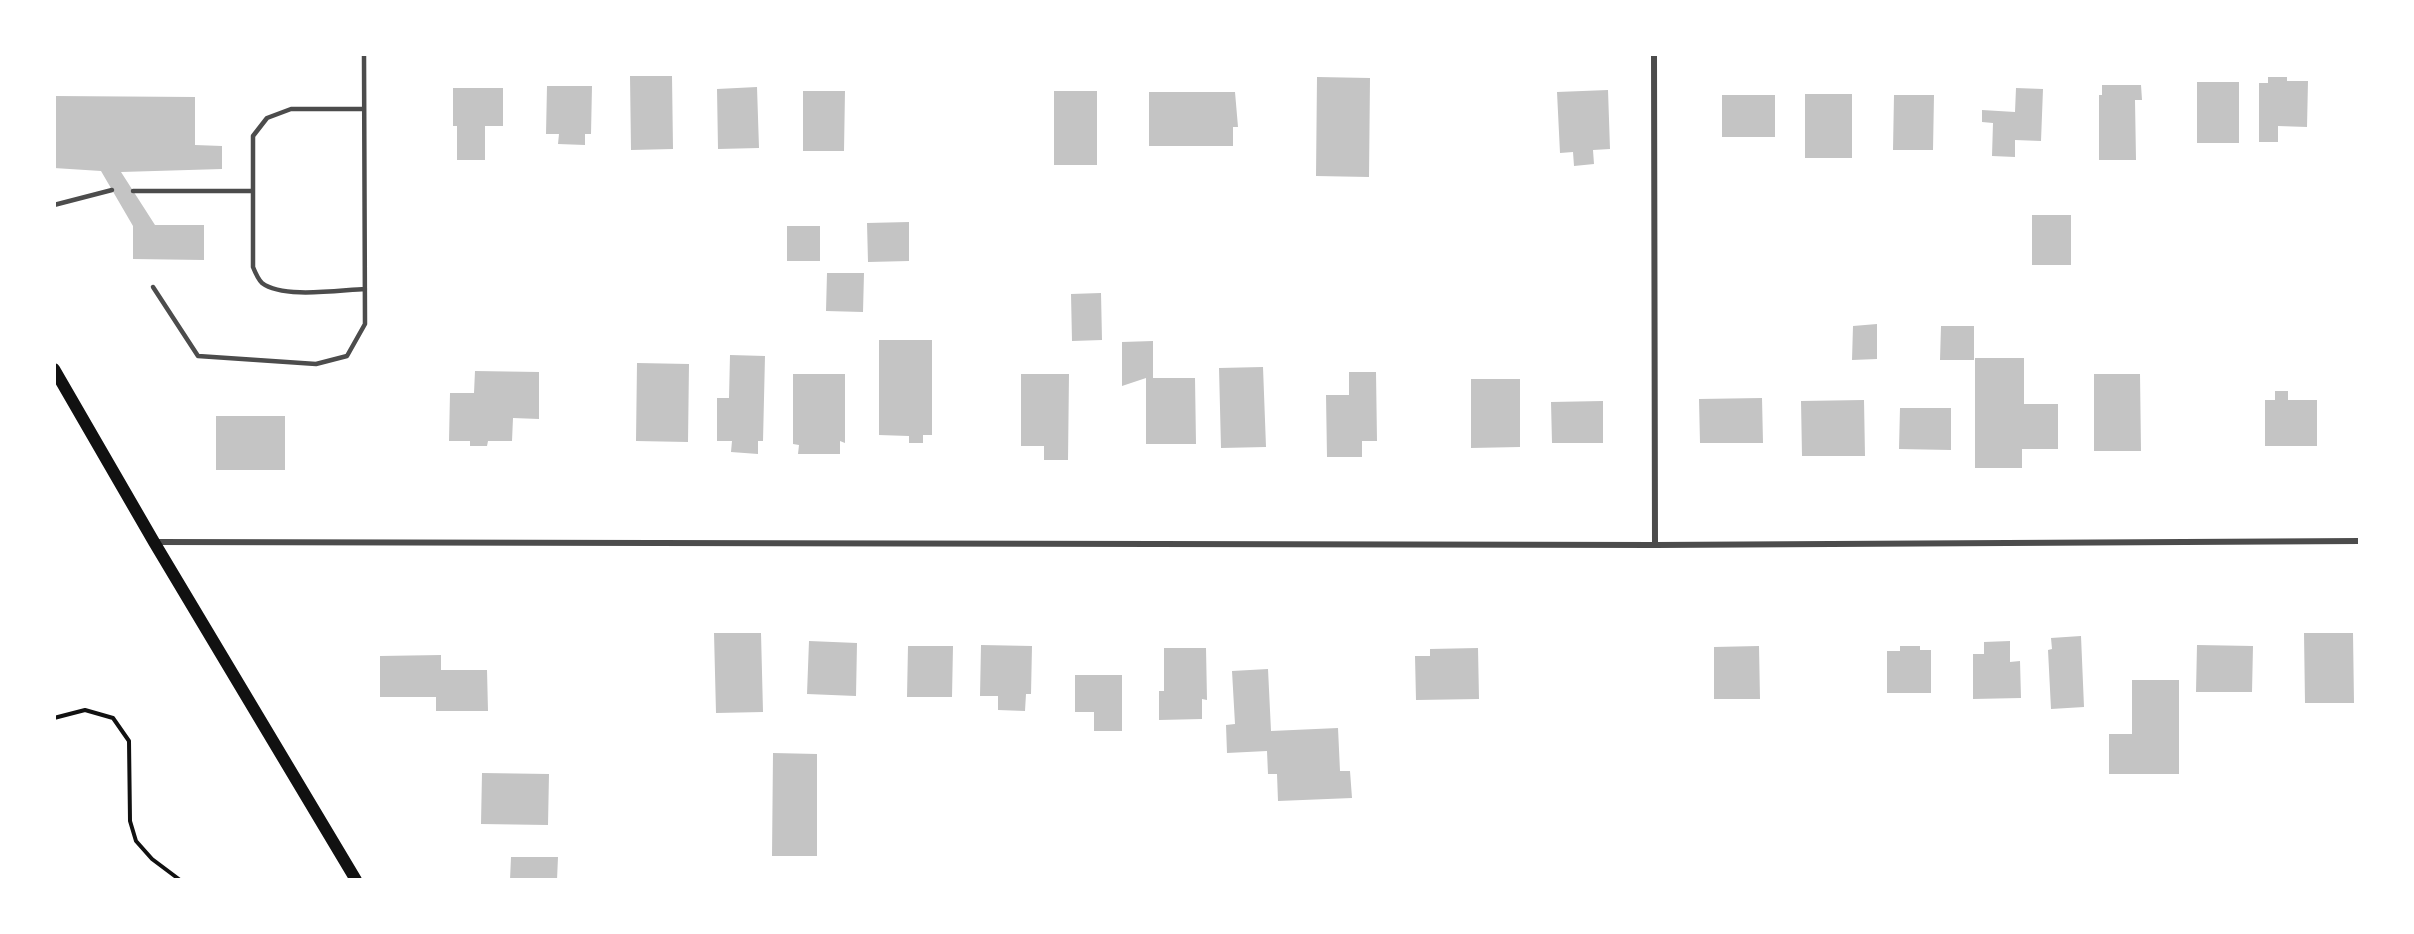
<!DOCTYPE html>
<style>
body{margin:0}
#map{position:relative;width:2414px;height:934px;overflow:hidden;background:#fff;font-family:"Crimson Pro",serif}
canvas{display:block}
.frame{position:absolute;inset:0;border:56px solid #fff;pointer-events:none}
</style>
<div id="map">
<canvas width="2414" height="934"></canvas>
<div class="frame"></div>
</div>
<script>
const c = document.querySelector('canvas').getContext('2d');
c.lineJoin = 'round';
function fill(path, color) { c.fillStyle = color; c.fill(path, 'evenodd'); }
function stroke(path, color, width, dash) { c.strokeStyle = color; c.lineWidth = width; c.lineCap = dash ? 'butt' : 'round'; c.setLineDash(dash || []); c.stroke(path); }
const building = new Path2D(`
 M630 76H672L673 149 631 150Z
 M1317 77 1370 78 1369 177 1316 176Z
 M2268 77H2287V81H2308L2307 127 2278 126V142H2259V83H2268Z
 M2197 82H2239V143H2197Z
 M2102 85H2141L2142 100H2135L2136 160H2099V95H2102Z
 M547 86H592L591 134H585V145L558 144 559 134H546Z
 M757 87 759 148 718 149 717 89Z
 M453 88H503V126H485V160H457V126H453Z
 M2016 88 2043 89 2041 141 2015 140V157L1992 156 1993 123 1982 122V110L2015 112Z
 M1608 90 1610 149 1593 150 1594 164 1574 166 1573 152 1560 153 1557 92Z
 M803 91H845L844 151H803Z
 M1054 91H1097V165H1054Z
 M1149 92H1235L1238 127H1233V146H1149Z
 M1805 94H1852V158H1805Z
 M1722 95H1775V137H1722Z
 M1894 95H1934L1933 150H1893Z
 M54 96 195 97V145L222 146V169L121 172 155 225H204V260L133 259V226L101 171 54 168Z
 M2032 215H2071V265H2032Z
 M909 222V261L868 262 867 223Z
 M787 226H820V261H787Z
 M827 273H864L863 312 826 311Z
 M1101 293 1102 340 1072 341 1071 294Z
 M1877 324V359L1852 360 1853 326Z
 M1941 326H1974V360H1940Z
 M879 340H932V435H923V443H909V436L879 435Z
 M1153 341V378H1195L1196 444H1146V378L1122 386V342Z
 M730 355 765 356 763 441H758V454L731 452 732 441H717V398H729Z
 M1975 358H2024V404H2058V449H2022V468H1975Z
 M637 363 689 364 688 442 636 441Z
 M1263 367 1266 447 1221 448 1219 368Z
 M475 371 539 372V419L513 418 512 441H488L487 446H470V441H449L450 393H474Z
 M1349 372H1376L1377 441H1362V457H1327L1326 395H1349Z
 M793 374H845V443L840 441V454H798L799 445 793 444Z
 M1021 374H1069L1068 460H1044V446H1021Z
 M2094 374H2140L2141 451H2094Z
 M1471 379H1520V447L1471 448Z
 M2275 391H2288V400H2317V446H2265V400H2275Z
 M1762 398 1763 443H1700L1699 399Z
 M1864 400 1865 456H1802L1801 401Z
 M1603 401V443H1552L1551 402Z
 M1900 408H1951V450L1899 449Z
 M216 416H285V470H216Z
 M714 633H761L763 712 716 713Z
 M2304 633H2353L2354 703H2305Z
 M2081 636 2084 707 2051 709 2048 650 2052 649 2051 638Z
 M809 641 857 643 856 696 807 694Z
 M2010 641V662L2020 661 2021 698 1973 699V654H1984V642Z
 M981 645 1032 646 1031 694H1026L1025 711 998 710V696H980Z
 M2197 645 2253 646 2252 692H2196Z
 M908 646H953L952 697H907Z
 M1759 646 1760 699H1714V647Z
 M1900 646H1920V650H1931V693H1887V651H1900Z
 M1164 648H1206L1207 700 1202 699V719L1159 720V691H1164Z
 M1478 648 1479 699 1416 700 1415 656H1430V649Z
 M441 655V670H487L488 711H436V697H380V656Z
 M1268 669 1271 731 1338 728 1340 771H1350L1352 798 1278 801 1277 774H1268L1267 751 1227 753 1226 725 1235 724 1232 671Z
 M1075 675H1122V731H1094V712H1075Z
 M2132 680H2179V774H2109V734H2132Z
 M773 753 817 754V856H772Z
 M482 773 549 774 548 825 481 824Z
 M511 857H558L557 880H510Z`);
const path = new Path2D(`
 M54 718 85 710 113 718 129 741 130 821 136 841 152 859 180 880`);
const service = new Path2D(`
 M364 109H291L267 118 253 136V267C255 272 258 279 262 283 283 299 339 290 365 289
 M133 191H253
 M54 205 112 190
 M153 287 198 356 316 364 347 356 365 324 364 54`);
const minor = new Path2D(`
 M1654 54 1655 545
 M155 542 1655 545 2360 541`);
const secondary = new Path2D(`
 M54 369 154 542 356 880`);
fill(building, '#c4c4c4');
stroke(path, '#111', 4);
stroke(service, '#4c4c4c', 4.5);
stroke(minor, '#4c4c4c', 6);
stroke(secondary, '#111', 12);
</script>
